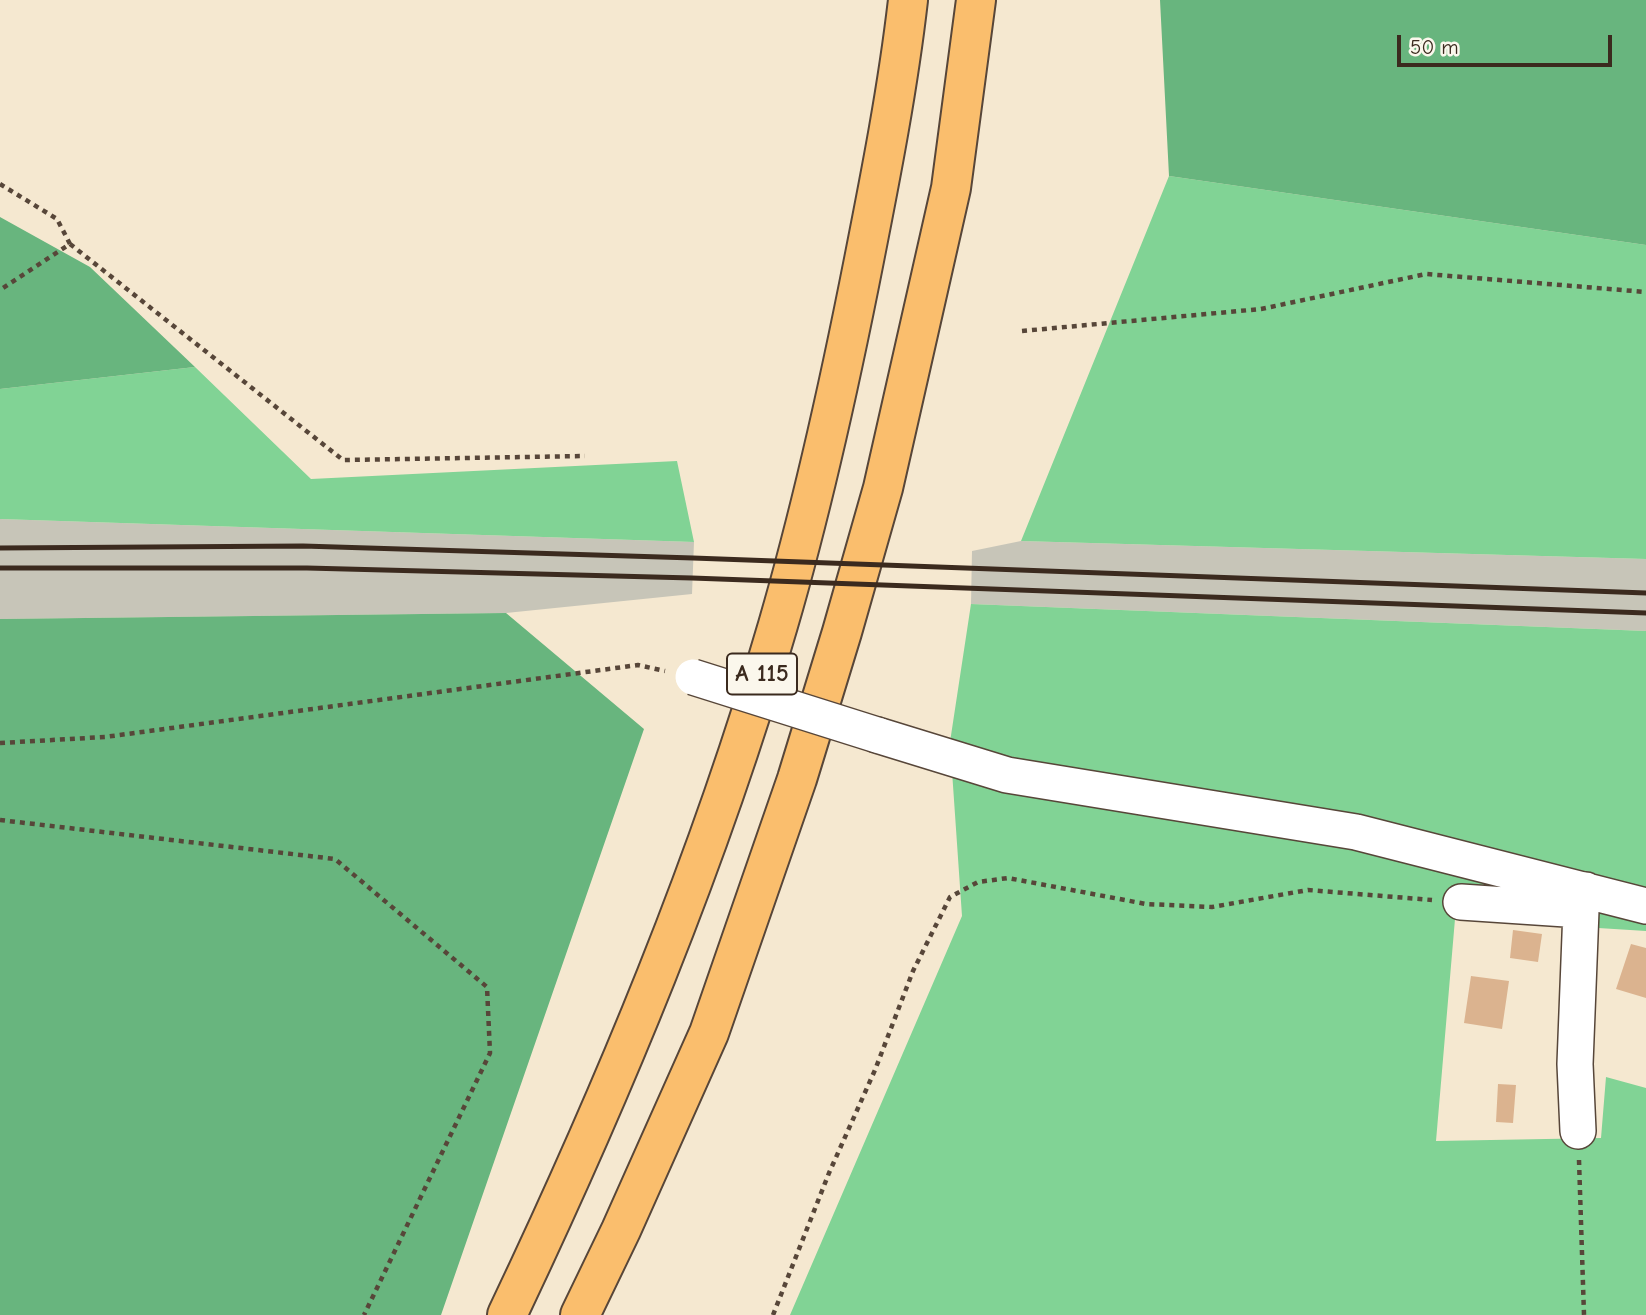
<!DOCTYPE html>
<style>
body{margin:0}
#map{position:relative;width:1646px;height:1315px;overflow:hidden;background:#f5e8d0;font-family:"Comic Neue",sans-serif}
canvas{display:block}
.scale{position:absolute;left:1397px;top:35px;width:215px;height:32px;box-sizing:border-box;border:4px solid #3b2a1e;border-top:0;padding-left:9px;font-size:21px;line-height:24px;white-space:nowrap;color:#3b2a1e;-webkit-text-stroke:5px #fbf7ec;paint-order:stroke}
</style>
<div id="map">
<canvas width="1646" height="1315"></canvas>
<div class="scale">50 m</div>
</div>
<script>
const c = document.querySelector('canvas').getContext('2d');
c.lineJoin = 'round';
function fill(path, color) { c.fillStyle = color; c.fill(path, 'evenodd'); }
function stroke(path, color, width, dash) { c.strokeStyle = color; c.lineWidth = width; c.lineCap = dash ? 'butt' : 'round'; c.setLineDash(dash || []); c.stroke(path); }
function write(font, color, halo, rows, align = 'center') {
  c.font = font + ' "Comic Neue",sans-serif'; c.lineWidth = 7; c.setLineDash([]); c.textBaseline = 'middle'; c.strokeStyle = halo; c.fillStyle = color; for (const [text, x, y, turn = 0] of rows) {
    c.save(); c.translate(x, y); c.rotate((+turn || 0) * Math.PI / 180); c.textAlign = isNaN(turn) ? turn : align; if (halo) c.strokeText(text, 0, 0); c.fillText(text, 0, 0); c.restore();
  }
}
const industrial = new Path2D(`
 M0 519 694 542 692 594 506 613 0 619Z
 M1021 541 1646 559V631L971 604 972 551Z`);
const green = new Path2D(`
 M1169 176 1646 245V559L1021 541Z
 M195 367 311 479 677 461 694 542 0 519V389Z
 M971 604 1646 631V931L1455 919 1436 1141 1601 1138 1606 1077 1646 1088V1315H790L962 916 950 742Z`);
const forest = new Path2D(`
 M1160 0H1646V245L1169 176Z
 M0 217 90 267 195 367 0 389Z
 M506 613 644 729 441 1315H0V619Z`);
const building = new Path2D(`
 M1513 930 1542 934 1538 962 1510 958Z
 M1631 944 1646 948V998L1616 989Z
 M1471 976 1509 981 1502 1029 1464 1023Z
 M1498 1084 1516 1085 1513 1123 1496 1122Z`);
const path = new Path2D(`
 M0 184 57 219 70 244 0 290
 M70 244 343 460 585 456
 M1022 331 1261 309 1426 274 1646 292
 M0 743 105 737 638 665 665 671
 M0 820 335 859 487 987 490 1053 364 1315
 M1579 1160 1584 1315
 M773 1315 829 1173 875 1070 913 971 950 897 978 882 1008 878 1146 904 1212 907 1308 890 1432 900`);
const minor = new Path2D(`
 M877 735 1007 775 1356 832 1646 906
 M1461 902 1581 910
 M1578 1131 1575 1064 1581 910 1586 890`);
const highway = new Path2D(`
 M507 1315C613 1092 709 862 778 625 813 505 840 382 864 260 881 174 898 87 908 0
 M580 1315 621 1230 709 1033 797 779 842 632 883 488 951 188 976 0`);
const rail = new Path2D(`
 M0 548 303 546 693 558 1646 593
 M0 568H307L692 578 1646 613`);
const minorBridge = new Path2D(`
 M693 677 877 735`);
const shields = [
 [762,674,70]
];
const shieldNames = [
 ["A 115",762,674]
];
fill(industrial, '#c7c5b8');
fill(green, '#81d395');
fill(forest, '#68b57e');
fill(building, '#dbb38f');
stroke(minor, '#574639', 38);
stroke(highway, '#574639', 42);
stroke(path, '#574639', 4.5, [5, 5]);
stroke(minor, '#fff', 35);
stroke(highway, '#fabe6d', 38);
stroke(rail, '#3b2a1e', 5);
stroke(minorBridge, '#574639', 38, []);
stroke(minorBridge, '#fff', 35);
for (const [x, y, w] of shields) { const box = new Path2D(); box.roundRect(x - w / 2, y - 20.5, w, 41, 5); c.fillStyle = '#fbf7ec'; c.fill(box); stroke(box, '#3b2a1e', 2); }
write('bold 24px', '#3b2a1e', null, shieldNames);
</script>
